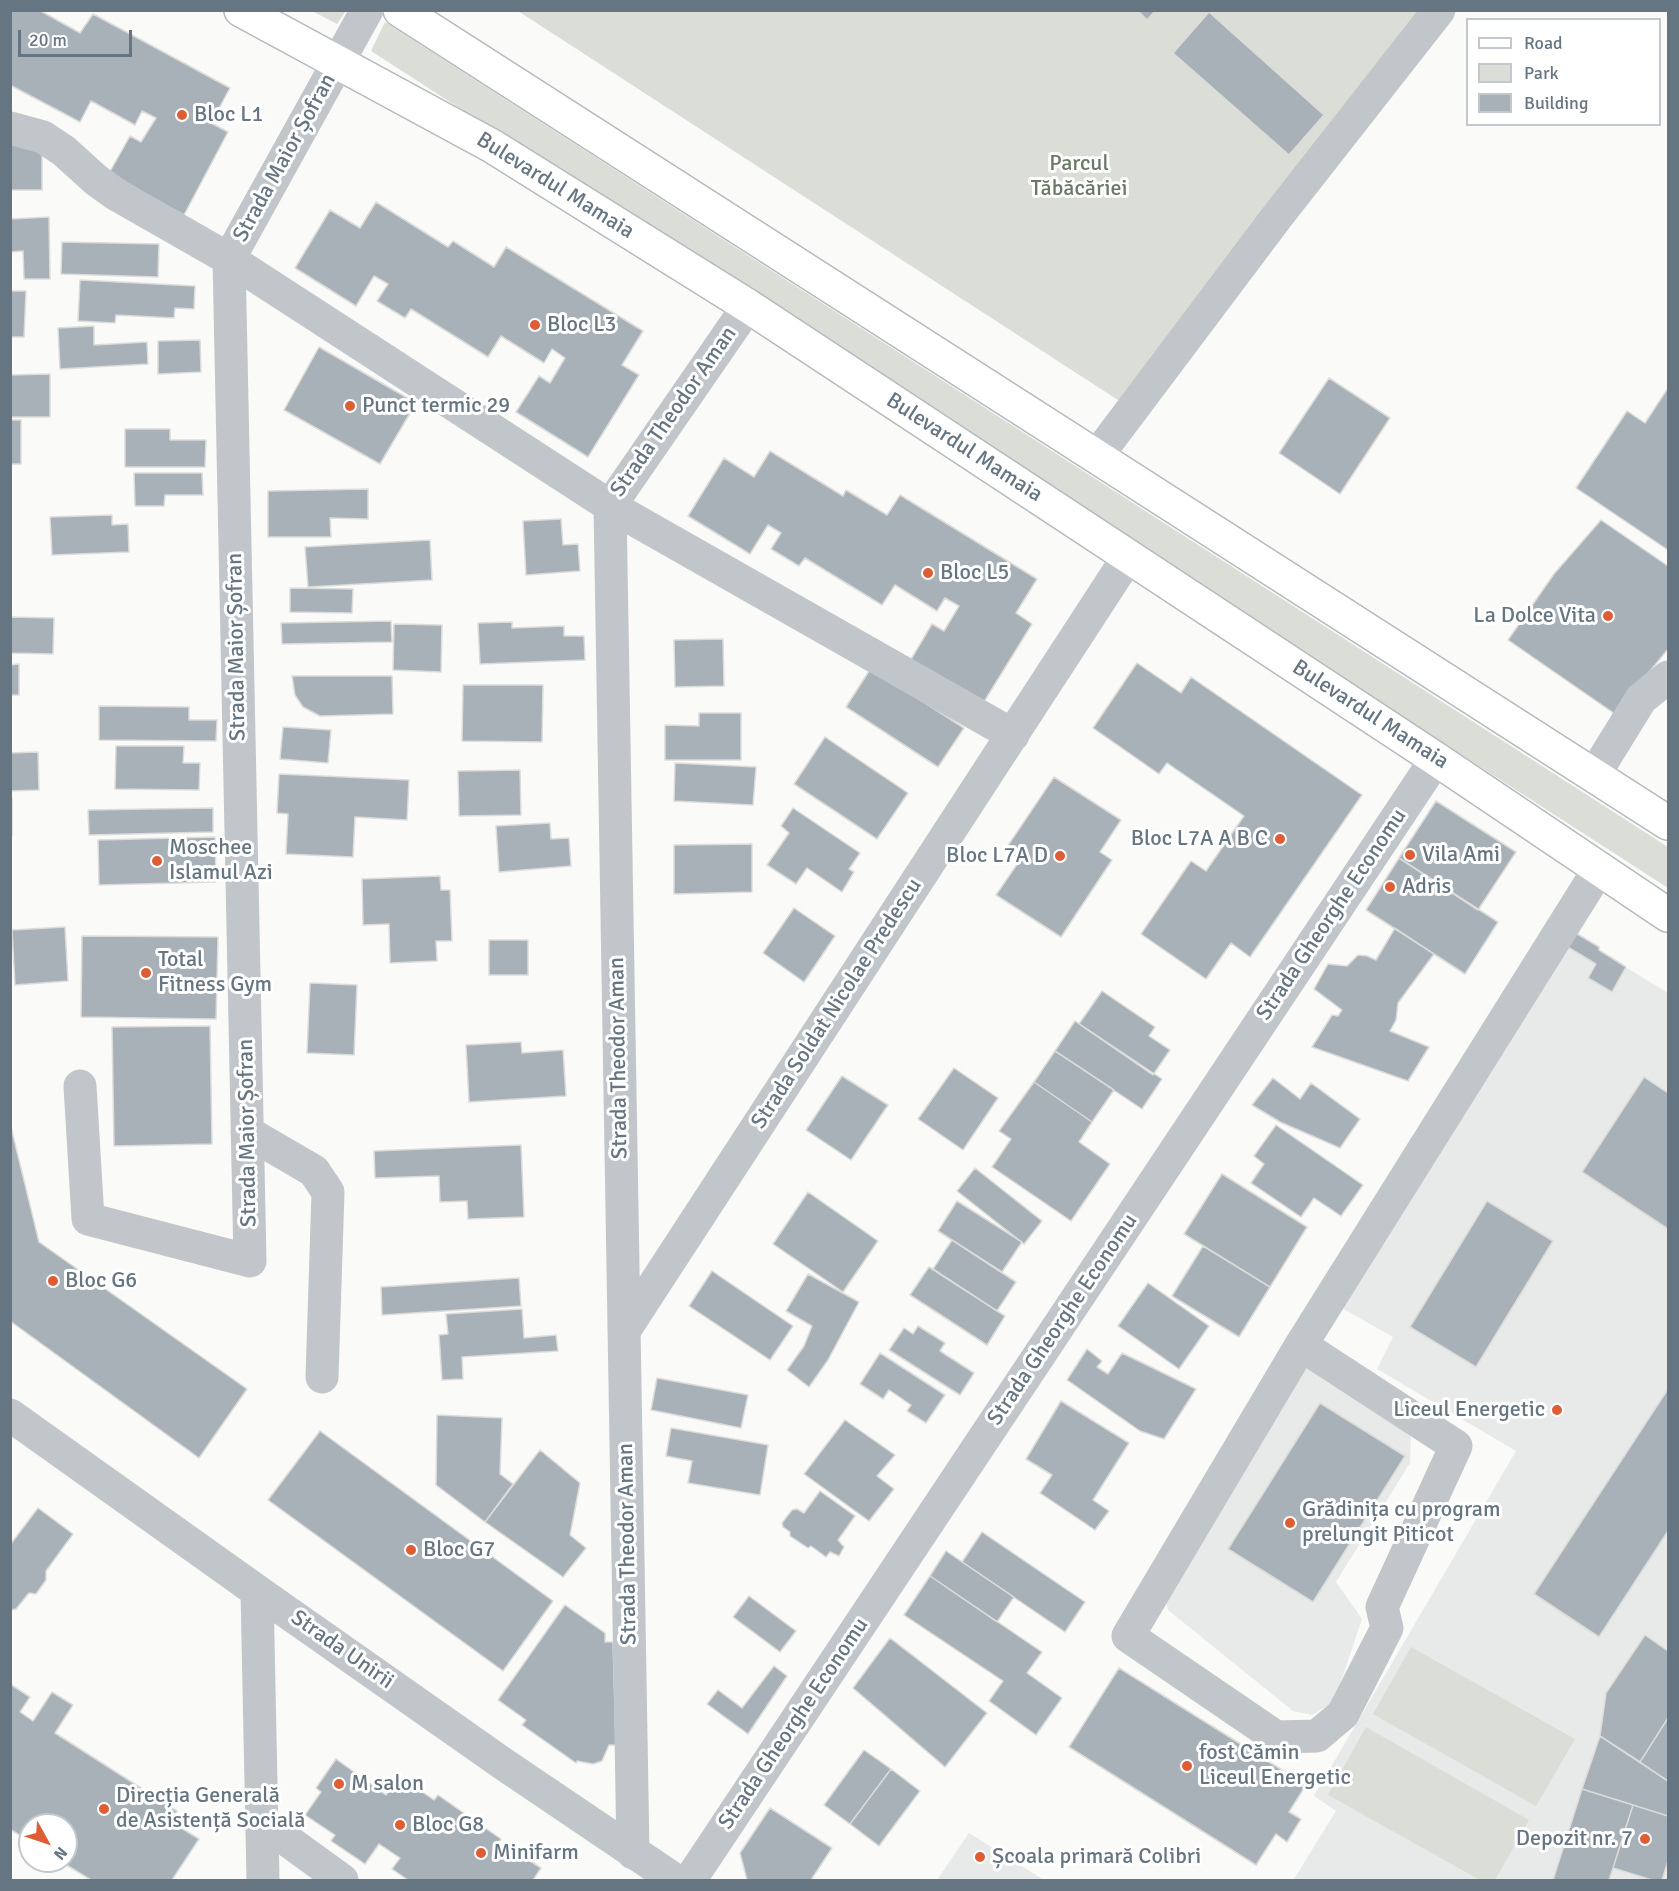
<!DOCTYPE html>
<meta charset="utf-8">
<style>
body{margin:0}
#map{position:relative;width:1679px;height:1891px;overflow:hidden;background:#fafaf8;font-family:Signika,sans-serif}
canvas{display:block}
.frame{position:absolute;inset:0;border:12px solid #667582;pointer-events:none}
.legend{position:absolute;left:1466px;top:18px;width:195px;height:108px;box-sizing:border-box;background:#fff;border:2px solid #c2c8cd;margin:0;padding:8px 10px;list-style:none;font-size:18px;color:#667582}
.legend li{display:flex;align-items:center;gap:12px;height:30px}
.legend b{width:30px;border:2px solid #c2c8cd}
.north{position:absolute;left:18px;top:1813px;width:60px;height:60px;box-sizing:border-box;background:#fff;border:2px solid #c2c8cd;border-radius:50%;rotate:130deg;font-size:16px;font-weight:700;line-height:24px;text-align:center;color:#667582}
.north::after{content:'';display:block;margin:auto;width:21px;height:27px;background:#de5d34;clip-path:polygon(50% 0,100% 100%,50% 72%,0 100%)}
.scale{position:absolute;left:18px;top:30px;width:114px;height:27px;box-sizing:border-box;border:3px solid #667582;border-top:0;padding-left:8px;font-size:18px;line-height:21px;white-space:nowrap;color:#667582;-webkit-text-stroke:4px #fff;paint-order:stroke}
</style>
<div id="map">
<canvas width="1679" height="1891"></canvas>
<div class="frame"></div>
<ul class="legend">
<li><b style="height:8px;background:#fff"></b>Road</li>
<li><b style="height:16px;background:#daded7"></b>Park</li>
<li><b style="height:16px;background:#a8b1b7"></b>Building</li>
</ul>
<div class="north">N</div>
<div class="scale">20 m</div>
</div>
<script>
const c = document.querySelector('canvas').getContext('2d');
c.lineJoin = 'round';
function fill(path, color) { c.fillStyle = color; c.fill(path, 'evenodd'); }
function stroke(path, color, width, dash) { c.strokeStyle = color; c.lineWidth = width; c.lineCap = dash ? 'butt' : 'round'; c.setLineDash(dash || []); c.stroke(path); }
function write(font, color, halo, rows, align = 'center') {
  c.font = font + ' Signika,sans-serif'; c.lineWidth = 6; c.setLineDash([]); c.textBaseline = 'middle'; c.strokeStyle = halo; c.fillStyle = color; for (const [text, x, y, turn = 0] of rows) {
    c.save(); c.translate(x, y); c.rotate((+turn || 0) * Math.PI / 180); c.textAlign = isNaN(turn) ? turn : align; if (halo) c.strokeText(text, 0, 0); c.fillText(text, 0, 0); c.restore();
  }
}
const built = new Path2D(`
 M1574 932 1599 947V951L1668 993V1880H1297L1294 1879 1336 1811 1314 1796 1516 1451 1377 1369 1393 1337 1340 1307Z
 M1305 1363 1411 1430 1410 1463 1336 1582 1362 1619 1334 1702 1312 1715 1293 1711 1168 1610 1164 1593Z
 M969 1833 1044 1880H937Z`);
const green = new Path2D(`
 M312 11 346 10V11L337 24Z
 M518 11H1418L1121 402Z
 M385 22 1668 847V888L371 51Z
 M1411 1647 1575 1739 1536 1806 1373 1714Z
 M1366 1727 1529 1820 1495 1880H1480L1328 1795Z`);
const building = new Path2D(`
 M10 10H39L80 33 93 14 230 88 211 123 228 132 184 215 108 175 130 136 141 142 156 118 142 111 135 125 91 101 80 122 10 85Z
 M1137 10H1156L1147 20Z
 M1209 12 1324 115 1289 155 1173 53Z
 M10 142 42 143V190H10Z
 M376 202 448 247 453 241 494 267 506 247 643 331 622 365 639 375 588 457 516 412 539 376 550 383 565 358 552 349 544 363 501 336 488 357 411 309 405 318 377 301 388 284 374 276 356 306 295 268 330 210 360 228Z
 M49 217 50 279H24L23 251 10 252V219Z
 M62 242 159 244 158 277 61 274Z
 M80 280 195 286 194 309 175 308 174 318 116 315 115 323 78 321Z
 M10 291H26L24 337H10Z
 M94 326V345L147 342 148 364 60 369 58 328Z
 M200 340 201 372 158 374V341Z
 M319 347 416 403 380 464 284 410Z
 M50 374V417H10V375Z
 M1329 378 1390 418 1340 494 1279 453Z
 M1668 388V550L1576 488 1627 411 1645 423Z
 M10 420H21V464H10Z
 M125 429H170V440H206L205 467H125Z
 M770 451 843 496 846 490 887 515 900 495 1037 579 1016 613 1032 624 982 705 910 661 932 624 944 631 959 606 945 598 937 611 895 585 882 605 805 558 799 566 771 549 781 533 768 525 750 554 688 516 724 458 754 477Z
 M134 473H202L203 495H165L164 506H135Z
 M368 489V519L330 518 331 537H268V491Z
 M112 515V525L128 524 129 552 52 555 50 517Z
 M561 519 563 545 578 544 580 571 526 575 523 521Z
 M1601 520 1668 566V649L1615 714 1508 640 1554 574Z
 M430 540 432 580 308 587 305 547Z
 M290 588 353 589 352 613 290 612Z
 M10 617 54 618 53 654 10 653Z
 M391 621 392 642 282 644 281 623Z
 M512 622V628L564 626V636H584L585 660 480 664 478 623Z
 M394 624 442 625 441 672 393 670Z
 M723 639 724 686 675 687 674 640Z
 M1137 663 1181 693 1191 677 1362 795 1250 957 1231 943 1206 979 1141 934 1191 861 1206 871 1244 816 1167 763 1159 774 1093 728Z
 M19 664V695H10V665Z
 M871 668 964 728 938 767 846 707Z
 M292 676H392L393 714 320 716 303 707 295 695Z
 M463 685H543L542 742 462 741Z
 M99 706 189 707V720H217L216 741 99 740Z
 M699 713H741V760H665V725L699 726Z
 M283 727 331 730 328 763 280 759Z
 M825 737 908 793 877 839 794 784Z
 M116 746H184L183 763H200L199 790 115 789Z
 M38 752 39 790 10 791V753Z
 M675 763 756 767 753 805 674 801Z
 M520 770 521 815 459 816 458 771Z
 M279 774 409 780 407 820 355 817 353 857 286 854 288 814 277 813Z
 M1054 777 1121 820 1100 852 1112 860 1061 937 996 895 1020 860 1005 850Z
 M10 798H12V836H10Z
 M1436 801 1516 852 1478 910 1399 858Z
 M213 808V832L89 835 88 810Z
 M793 808 860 853 849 869 854 872 842 892 807 868 796 884 767 865 789 833 781 826Z
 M550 823 551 839 569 838 571 866 499 872 496 826Z
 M215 837 216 882 99 885 98 840Z
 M752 844V892L674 894V845Z
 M1399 858 1498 922 1465 974 1366 910Z
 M440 876 441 890H450L452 941H436L437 961 390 963 389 924 363 925 362 879Z
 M794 908 835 936 804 982 763 953Z
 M65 927 68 981 15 985 12 930Z
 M1395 928 1434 954 1398 1003 1396 1020 1390 1031 1429 1047 1408 1081 1312 1047 1332 1015 1338 1016 1342 1010 1314 989 1328 964 1347 966 1358 955 1367 956 1376 960Z
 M1574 932 1599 947V950L1626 967 1612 992 1588 978 1596 964 1566 946Z
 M82 936 218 937 216 1019 81 1017Z
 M489 940H528V975H489Z
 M310 983 357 985 354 1055 307 1053Z
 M1102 991 1155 1027 1149 1036 1170 1050 1153 1075 1079 1024Z
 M1075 1021 1162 1079 1142 1109 1055 1051Z
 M210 1026 212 1144 114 1146 112 1027Z
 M521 1042 522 1053 563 1050 566 1096 469 1102 466 1045Z
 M1055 1051 1114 1090 1092 1122 1034 1082Z
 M954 1068 998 1098 963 1150 918 1119Z
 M842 1076 888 1105 851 1160 806 1130Z
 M1644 1077 1668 1093V1229L1582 1172Z
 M1273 1078 1300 1099 1311 1083 1360 1119 1340 1148 1280 1122 1252 1105Z
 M1034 1082 1092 1122 1079 1142 1110 1164 1071 1221 992 1167 1011 1139 999 1131Z
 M10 1123 39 1242 247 1389 199 1458 10 1321Z
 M1276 1125 1363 1185 1341 1216 1314 1198 1301 1217 1251 1183 1264 1164 1254 1156Z
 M521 1145 524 1217 468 1219 467 1201 440 1202 439 1176 375 1178 374 1151Z
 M975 1168 1042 1221 1024 1244 957 1191Z
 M1222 1174 1307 1227 1270 1287 1184 1234Z
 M808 1192 878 1241 843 1292 773 1244Z
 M957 1201 1022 1242 1002 1272 938 1231Z
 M1487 1201 1553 1241 1476 1367 1410 1327Z
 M952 1240 1016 1282 997 1311 933 1269Z
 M1203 1246 1270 1287 1239 1337 1172 1296Z
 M929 1267 1005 1316 987 1345 910 1295Z
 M712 1271 793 1326 770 1360 689 1306Z
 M808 1274 859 1302 828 1360 809 1387 787 1370 804 1346 812 1326 786 1311Z
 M519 1278 521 1306 382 1315 381 1287Z
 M1148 1283 1209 1326 1179 1369 1118 1326Z
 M522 1309 524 1338 556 1335 558 1351 462 1357 463 1379 442 1380 439 1335 448 1334 446 1314Z
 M918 1326 945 1343 940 1351 974 1373 960 1395 889 1350 904 1328 913 1334Z
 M1087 1349 1102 1361 1097 1367 1108 1374 1122 1353 1196 1389 1164 1439 1140 1431 1067 1380Z
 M880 1353 945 1395 926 1423 907 1411 911 1405 889 1390 883 1399 860 1384Z
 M657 1378 748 1395 741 1428 651 1410Z
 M1668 1389V1531L1599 1637 1534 1594Z
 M1061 1401 1129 1443 1093 1500 1109 1511 1095 1530 1040 1493 1052 1475 1026 1459Z
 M1320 1403 1405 1456 1313 1602 1228 1549Z
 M437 1415 502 1418 500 1474 513 1484 485 1522 436 1485Z
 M845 1420 895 1455 877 1476 894 1489 869 1521 804 1474Z
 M671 1428 768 1445 760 1495 688 1483 692 1461 666 1456Z
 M320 1431 553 1601 503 1671 268 1500Z
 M540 1450 580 1483 570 1535 586 1548 563 1577 485 1522Z
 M820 1491 855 1516 838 1540 844 1547 839 1556 830 1552 826 1557 811 1546 808 1548 790 1536V1532L783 1527 782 1523 792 1510 797 1509 804 1513Z
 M38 1508 73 1534 46 1571V1580L36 1594 29 1593 16 1609 10 1610V1545Z
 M982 1532 1085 1602 1065 1632 962 1562Z
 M946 1551 1014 1597 997 1622 930 1576Z
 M930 1576 1042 1652 1027 1673 1062 1698 1036 1735 989 1701 1003 1681 904 1615Z
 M749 1596 796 1631 780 1652 733 1617Z
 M565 1605 605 1633V1642H613L616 1745H609L602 1761 593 1764 577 1761 576 1763 522 1725 526 1720 498 1700Z
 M1645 1635 1668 1651V1718L1640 1762 1600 1736 1606 1693Z
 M890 1638 987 1713 945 1767 853 1688Z
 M774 1666 787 1676 748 1734 707 1704 718 1690 742 1708Z
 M1119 1668 1306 1785 1289 1812 1301 1819 1287 1842 1276 1834 1256 1865 1069 1747Z
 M10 1684 30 1697 20 1712 33 1721 52 1692 73 1705 55 1733 177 1811 170 1821 199 1839 172 1880H91L60 1861H66V1825H30V1842L10 1829Z
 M1668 1718V1781L1640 1762Z
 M1600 1736 1668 1781V1816L1582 1789Z
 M864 1750 891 1769 850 1824 824 1805Z
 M336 1759 386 1795 399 1776 434 1800 438 1795 501 1839 498 1843 516 1856 518 1853 541 1868 533 1880H408L392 1869 400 1858 379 1844 365 1864 331 1841 335 1835 305 1815 321 1792 316 1788Z
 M891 1769 920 1791 879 1846 850 1824Z
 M1582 1789 1633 1805 1613 1868 1609 1880H1553Z
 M1633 1805 1668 1816V1861L1662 1880H1652L1613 1868Z
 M770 1808 832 1848 811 1880H747L740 1853Z`);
const minor = new Path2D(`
 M10 128 43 137 64 151 96 180 117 195 229 259 610 506 1013 735
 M1097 456 1276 218 1439 10
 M1594 775 1641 699 1668 677
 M80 1086 88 1219 250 1261 229 259 367 10
 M247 1132 314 1171 328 1192 322 1377
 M624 1331 1128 557
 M1301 1345 1456 1446 1382 1607 1387 1628 1343 1714 1317 1736 1276 1737 1128 1636 1301 1345 1599 869
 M10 1415 257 1591 502 1763 675 1880
 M257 1591 263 1880
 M262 1822 342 1880
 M633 1853 610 506 748 306
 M690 1880 1436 759`);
const major = new Path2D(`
 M241 10 492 146 748 306 1436 759 1668 915
 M400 10 1668 823`);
const markers = [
 [182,115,6,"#de5d34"],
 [535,325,6,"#de5d34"],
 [350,406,6,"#de5d34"],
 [928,573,6,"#de5d34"],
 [1608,616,6,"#de5d34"],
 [1280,839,6,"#de5d34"],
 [1410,855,6,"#de5d34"],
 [1060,856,6,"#de5d34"],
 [157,861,6,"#de5d34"],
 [1390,887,6,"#de5d34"],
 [146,973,6,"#de5d34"],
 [53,1281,6,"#de5d34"],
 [1557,1410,6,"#de5d34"],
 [1290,1523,6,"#de5d34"],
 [411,1550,6,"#de5d34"],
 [1187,1766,6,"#de5d34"],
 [339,1784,6,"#de5d34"],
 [104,1809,6,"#de5d34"],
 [400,1825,6,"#de5d34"],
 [1645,1839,6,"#de5d34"],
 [481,1853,6,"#de5d34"],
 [980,1857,6,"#de5d34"]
];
const poiNames = [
 ["Bloc L1",194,115],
 ["Bloc L3",547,325],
 ["Punct termic 29",362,406],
 ["Bloc L5",940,573],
 ["La Dolce Vita",1596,616,"right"],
 ["Bloc L7A A B C",1268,839,"right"],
 ["Moschee",169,848],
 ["Islamul Azi",169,873],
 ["Vila Ami",1422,855],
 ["Bloc L7A D",1048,856,"right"],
 ["Adris",1402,887],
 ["Total",158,960],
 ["Fitness Gym",158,985],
 ["Bloc G6",65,1281],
 ["Liceul Energetic",1545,1410,"right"],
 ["Grădinița cu program",1302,1510],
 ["prelungit Piticot",1302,1535],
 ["Bloc G7",423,1550],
 ["fost Cămin",1199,1753],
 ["Liceul Energetic",1199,1778],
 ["M salon",351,1784],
 ["Direcția Generală",116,1796],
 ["de Asistență Socială",116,1821],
 ["Bloc G8",412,1825],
 ["Depozit nr. 7",1633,1839,"right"],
 ["Minifarm",493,1853],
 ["Școala primară Colibri",992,1857]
];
const streetNames = [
 ["Strada Maior Șofran",285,158,-61],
 ["Bulevardul Mamaia",555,186,32],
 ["Strada Theodor Aman",674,412,-55],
 ["Bulevardul Mamaia",964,448,33],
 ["Strada Maior Șofran",237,647,-91],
 ["Bulevardul Mamaia",1370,715,33],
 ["Strada Gheorghe Economu",1332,915,-56],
 ["Strada Soldat Nicolae Predescu",837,1004,-57],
 ["Strada Theodor Aman",619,1058,-91],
 ["Strada Maior Șofran",248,1133,-91],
 ["Strada Gheorghe Economu",1063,1320,-56],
 ["Strada Theodor Aman",628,1544,-91],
 ["Strada Unirii",342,1650,35],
 ["Strada Gheorghe Economu",794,1724,-56]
];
const parkNames = [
 ["Parcul",1079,164],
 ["Tăbăcăriei",1079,189]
];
fill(built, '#e8e9e9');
fill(green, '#daded7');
fill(building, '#a8b1b7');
stroke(building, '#dcdcda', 1.5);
stroke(major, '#b5babe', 36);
stroke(minor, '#c1c6ca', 33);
stroke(major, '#fff', 33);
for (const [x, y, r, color] of markers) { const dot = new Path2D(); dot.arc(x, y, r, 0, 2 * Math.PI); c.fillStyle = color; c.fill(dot); stroke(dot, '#fff', 2); }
write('22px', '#667582', '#fff', poiNames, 'left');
write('22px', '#667582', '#fff', streetNames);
write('22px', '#687a65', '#fff', parkNames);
</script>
